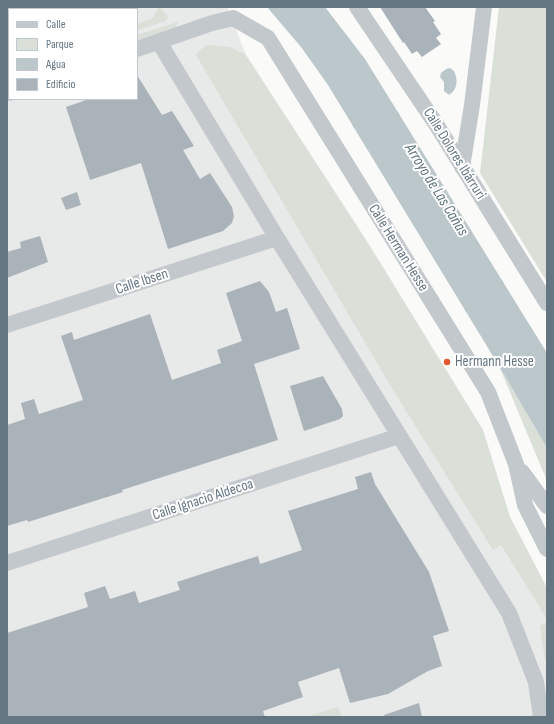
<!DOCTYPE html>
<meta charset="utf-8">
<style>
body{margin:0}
#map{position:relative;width:554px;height:724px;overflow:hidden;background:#fafaf8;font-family:"Sofia Sans Condensed",sans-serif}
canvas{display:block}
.frame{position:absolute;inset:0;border:8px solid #657683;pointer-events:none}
.legend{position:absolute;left:8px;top:8px;width:130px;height:92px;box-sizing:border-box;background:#fff;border:1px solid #c1c8cd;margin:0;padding:5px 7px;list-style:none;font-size:12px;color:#657683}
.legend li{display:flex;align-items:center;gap:8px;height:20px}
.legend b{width:20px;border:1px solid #c1c8cd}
</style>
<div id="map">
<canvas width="554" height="724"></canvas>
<div class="frame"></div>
<ul class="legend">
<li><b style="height:5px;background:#c3c8cc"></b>Calle</li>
<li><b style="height:11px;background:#dadfd7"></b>Parque</li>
<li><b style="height:11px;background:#bbc7cb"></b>Agua</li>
<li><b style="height:11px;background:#aab3b9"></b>Edificio</li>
</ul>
</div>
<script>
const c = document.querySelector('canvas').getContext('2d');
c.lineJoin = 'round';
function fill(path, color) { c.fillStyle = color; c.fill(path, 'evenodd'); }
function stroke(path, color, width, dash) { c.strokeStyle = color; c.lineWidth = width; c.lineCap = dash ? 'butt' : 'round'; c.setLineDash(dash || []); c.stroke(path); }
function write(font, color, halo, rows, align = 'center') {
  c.font = font + ' "Sofia Sans Condensed",sans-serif'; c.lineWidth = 4; c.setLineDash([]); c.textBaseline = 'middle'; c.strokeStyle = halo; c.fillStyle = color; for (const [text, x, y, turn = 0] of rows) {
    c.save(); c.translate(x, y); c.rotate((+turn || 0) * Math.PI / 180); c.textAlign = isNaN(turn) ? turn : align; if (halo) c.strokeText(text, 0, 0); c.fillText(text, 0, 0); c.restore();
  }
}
const built = new Path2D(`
 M7 7H227L246 55 368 243 483 430 510 517 547 588V717H7ZM9 9H137V99H9Z`);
const green = new Path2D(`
 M159 7 168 17 166 21 137 30V24L153 18Z
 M499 7H547V282L480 173Z
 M178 22 175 28 137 40V35Z
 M208 45 230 47 246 55 368 243 483 430 510 517 547 588V619L501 545 493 550 396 395 196 55 201 49Z
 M499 366 547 448V481Z
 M547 622V661H545L540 626Z
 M338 707 342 717H306L309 716Z`);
const water = new Path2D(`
 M267 7H325L365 59 547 353V448L499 366 328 85 301 47Z
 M450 68 454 71C458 79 458 90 449 95L444 91V82L440 77 441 73 446 69Z`);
const building = new Path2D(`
 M380 7H425L435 21 433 22 441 34 436 38 441 44 422 57 417 51 412 54 404 42 403 43Z
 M137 75 162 115 172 111 194 146 183 150 200 179 210 173 232 207 234 216 232 223 223 231 168 249 141 163 90 180 66 107 89 99H137Z
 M77 192 81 205 66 210 61 198Z
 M40 236 48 262 7 278V252L21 248 20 242Z
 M260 281 269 292 276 312 287 308 300 349 254 364 278 440 122 490 123 492 28 522 27 520 7 526V425L25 419 21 403 34 399 39 414 83 400 61 336 72 332 74 340 150 314 172 380 221 363 217 350 242 341 226 293Z
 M323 376 342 409 343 416 340 419 304 431 290 386Z
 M371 472 375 484 429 572 449 631 433 636 442 666 428 671 388 694 350 703 339 668 298 682 303 697 263 711 265 717H7V633L88 607 84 593 105 586 110 599 135 591 139 603 180 590 177 582 217 569 258 556 260 564 302 550 288 511 358 489 355 477Z
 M419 703 422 717H385L384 715Z`);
const street = new Path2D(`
 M357 7 436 124 547 303
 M159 42 277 238 509 613 536 682 541 717
 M137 49 212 23 233 18 268 38 488 392 516 464 525 505 547 549
 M7 93H9
 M462 167 472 105 484 7
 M7 325 277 238
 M522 472 547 506
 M7 563 399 436`);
const markers = [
 [447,362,4,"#e4572e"]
];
const streetNames = [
 ["Calle Dolores Ibárruri",454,154,58],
 ["Calle Herman Hesse",398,248,58],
 ["Calle Ibsen",142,282,-18],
 ["Calle Ignacio Aldecoa",203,500,-18]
];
const poiNames = [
 ["Hermann Hesse",455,362]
];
const waterNames = [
 ["Arroyo de Las Cañas",436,190,58]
];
fill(built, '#e8e9e9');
fill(green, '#dadfd7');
fill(water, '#bbc7cb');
fill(building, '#aab3b9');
stroke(street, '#c3c8cc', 16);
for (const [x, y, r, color] of markers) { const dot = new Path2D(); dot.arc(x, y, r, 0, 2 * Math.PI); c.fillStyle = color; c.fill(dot); stroke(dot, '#fff', 1.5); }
write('15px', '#657683', '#fff', streetNames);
write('15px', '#657683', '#fff', poiNames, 'left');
write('italic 16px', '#60757c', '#fff', waterNames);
</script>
